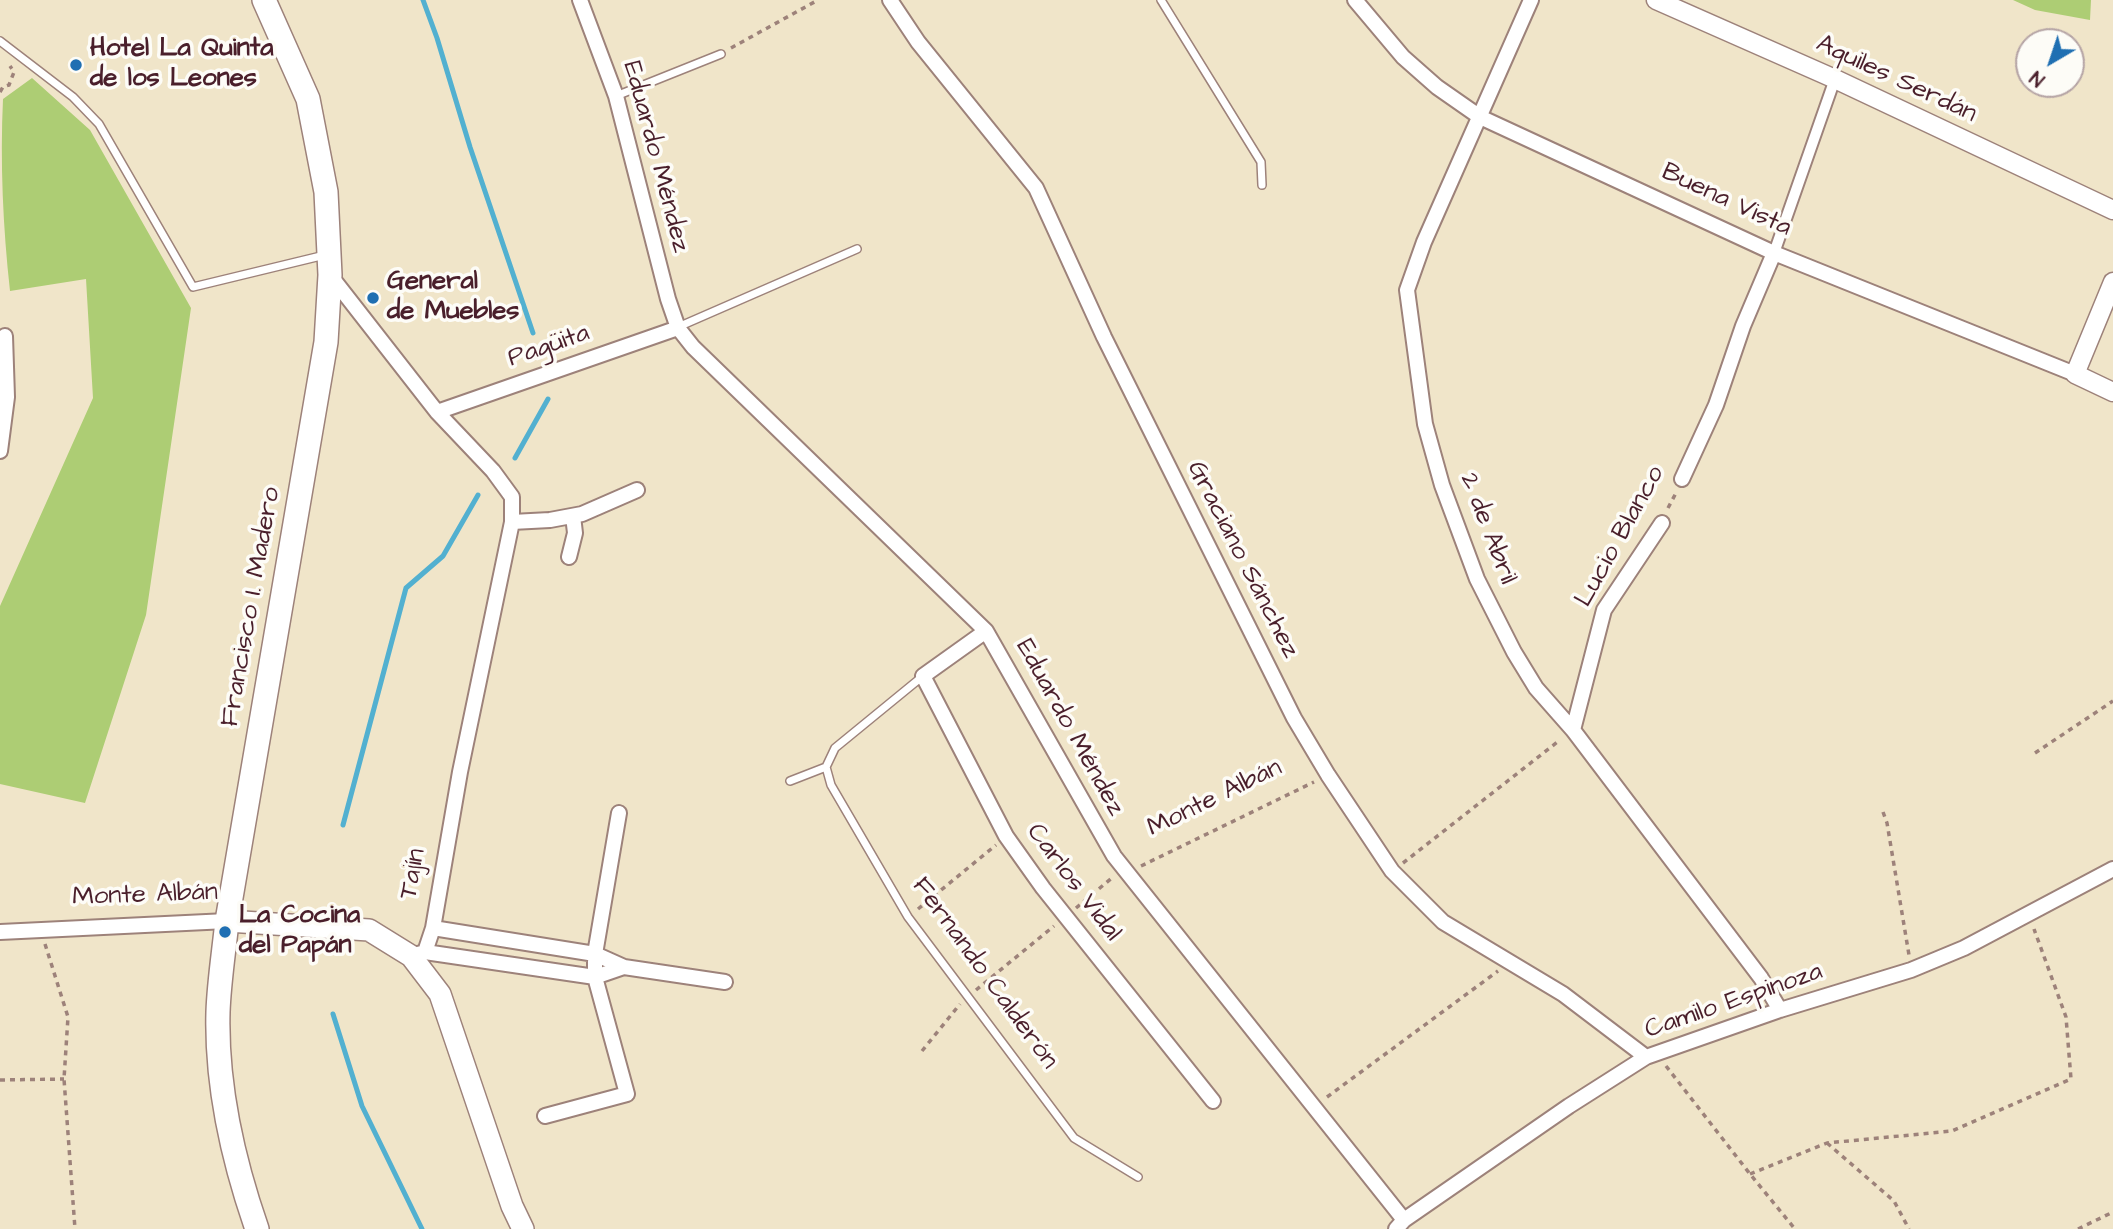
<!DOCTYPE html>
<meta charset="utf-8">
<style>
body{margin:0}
#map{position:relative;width:2113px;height:1229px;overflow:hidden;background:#f0e5c9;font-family:"Architects Daughter",sans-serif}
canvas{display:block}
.north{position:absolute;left:2015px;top:28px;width:70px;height:70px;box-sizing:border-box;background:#fdfcf7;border:2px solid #b5a4a5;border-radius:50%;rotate:219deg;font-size:19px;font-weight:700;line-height:28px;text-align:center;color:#4a1f2b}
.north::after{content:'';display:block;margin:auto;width:24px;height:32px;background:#1f6fb2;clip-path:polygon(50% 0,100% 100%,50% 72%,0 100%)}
</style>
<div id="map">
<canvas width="2113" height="1229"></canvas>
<div class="north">N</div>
</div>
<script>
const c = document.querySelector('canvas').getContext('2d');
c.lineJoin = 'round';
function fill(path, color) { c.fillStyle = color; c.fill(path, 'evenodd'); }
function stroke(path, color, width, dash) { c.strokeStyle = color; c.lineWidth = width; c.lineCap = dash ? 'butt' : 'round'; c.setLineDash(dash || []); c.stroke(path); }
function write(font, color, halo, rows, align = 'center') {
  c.font = font + ' "Architects Daughter",sans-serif'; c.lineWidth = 7; c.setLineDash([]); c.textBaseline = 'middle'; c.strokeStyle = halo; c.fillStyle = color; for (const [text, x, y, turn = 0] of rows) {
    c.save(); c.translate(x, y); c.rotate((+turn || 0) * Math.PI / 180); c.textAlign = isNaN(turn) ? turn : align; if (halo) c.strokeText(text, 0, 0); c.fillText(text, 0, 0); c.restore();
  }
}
const green = new Path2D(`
 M2013 0H2091L2090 20 2035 10Z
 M32 78 90 130 191 308 146 615 85 803 0 784V606L93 398 86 279 10 291C3 227 0 163 3 99Z`);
const stream = new Path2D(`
 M423 0 437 38 470 147 533 333
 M515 458 548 399
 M343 825 406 588 443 556 478 495
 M333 1014 362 1106 422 1229`);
const path = new Path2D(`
 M731 48 818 0
 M0 92 3 87 9 85 14 72 10 66
 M1668 508 1676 493
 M2035 753 2113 701
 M1883 812 1887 823 1909 955
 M1403 863 1560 740
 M1141 866 1314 782
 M1076 908 1113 877
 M918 909 996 845
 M45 944 68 1017 64 1079 75 1229
 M976 990 1054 926
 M922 1051 960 1004
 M1666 1066 1750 1174 1795 1229
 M0 1080 64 1079
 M1327 1097 1498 971
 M1827 1143 1894 1201 1909 1229
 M1750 1174 1827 1143 1952 1131 2071 1079 2066 1017 2034 929
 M2078 1229 2113 1212`);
const service = new Path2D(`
 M1161 0 1261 162 1262 185
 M0 41 73 97 99 124 193 287 325 255
 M616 96 721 54
 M678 327 857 249
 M923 676 835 748 826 767 831 785 908 917 1074 1138 1138 1177
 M790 781 826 767`);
const pedestrian = new Path2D(`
 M1774 253 1835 79`);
const minor = new Path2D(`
 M580 0 616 96 668 299 678 328 693 347 986 631 1114 856 1404 1220
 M890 0 918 42 1036 188 1104 337 1294 718 1328 775 1392 871 1443 922 1563 994 1646 1057
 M1355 0 1403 57 1437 87 1480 117 1774 253 2075 374
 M1531 0 1424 242 1407 290 1425 424 1442 485 1477 579 1514 652 1536 688 1573 730 1761 978 1780 1010
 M330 275 437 412 493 471 512 497V522L460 772 433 928 425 952 411 956
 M437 412 678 328
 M0 451 7 397 5 336
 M1682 479 1716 405 1743 326 1774 253
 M512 522 550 520 582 514 637 490
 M569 557 575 533 573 516
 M986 631 923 676 1006 836 1043 888 1213 1101
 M1573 730 1604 610 1662 523
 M433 928 595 954 624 967 725 982
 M0 932 227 921
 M425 952 595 977 624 967
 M545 1116 627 1094 595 977V954L619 813
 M1396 1229 1404 1220 1569 1106 1646 1057 1780 1010 1911 970 1964 948 2113 869`);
const tertiary = new Path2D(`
 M1656 0 1835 79 2113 210
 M2113 282 2075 374 2113 392`);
const secondary = new Path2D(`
 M227 921 369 930 411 956 440 994 512 1206 523 1229`);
const primary = new Path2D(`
 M257 1229C233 1160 216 1086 218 1012 219 982 224 951 227 921L326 342 330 275 326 192 308 99 264 0`);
const markers = [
 [76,65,7,"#1f6fb2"],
 [373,298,7,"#1f6fb2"],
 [225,932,7,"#1f6fb2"]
];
const poiNames = [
 ["Hotel La Quinta",90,50],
 ["de los Leones",90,80],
 ["General",387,283],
 ["de Muebles",387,313],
 ["La Cocina",239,917],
 ["del Papán",239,947]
];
const streetNames = [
 ["Aquiles Serdán",1896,80,25],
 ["Eduardo Méndez",655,157,75],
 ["Buena Vista",1726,201,25],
 ["Pagüita",549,347,-19],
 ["2 de Abril",1487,529,69],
 ["Lucio Blanco",1621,537,-61],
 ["Graciano Sánchez",1242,560,63],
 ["Francisco I. Madero",252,607,-80],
 ["Eduardo Méndez",1069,728,61],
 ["Monte Albán",1215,799,-26],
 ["Tajín",414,874,-80],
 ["Carlos Vidal",1073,883,53],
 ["Monte Albán",145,896,-2],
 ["Fernando Calderón",984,974,54],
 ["Camilo Espinoza",1734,1002,-19]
];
fill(green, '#adcd74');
stroke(stream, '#52b0d0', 5);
stroke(service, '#9d827a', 10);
stroke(pedestrian, '#9d827a', 14);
stroke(minor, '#9d827a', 18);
stroke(tertiary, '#9d827a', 21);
stroke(secondary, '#9d827a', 24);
stroke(primary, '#9d827a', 26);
stroke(path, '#9d827a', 3.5, [5, 5]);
stroke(service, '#fff', 7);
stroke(pedestrian, '#fff', 10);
stroke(minor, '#fff', 14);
stroke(tertiary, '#fff', 18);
stroke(secondary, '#fff', 21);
stroke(primary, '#fff', 23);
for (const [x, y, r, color] of markers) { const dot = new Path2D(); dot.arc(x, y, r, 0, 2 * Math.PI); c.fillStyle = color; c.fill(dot); stroke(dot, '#fdfcf7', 2.5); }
write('bold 26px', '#4a1f2b', '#fdfcf7', poiNames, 'left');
write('26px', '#4a1f2b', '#fdfcf7', streetNames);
</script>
